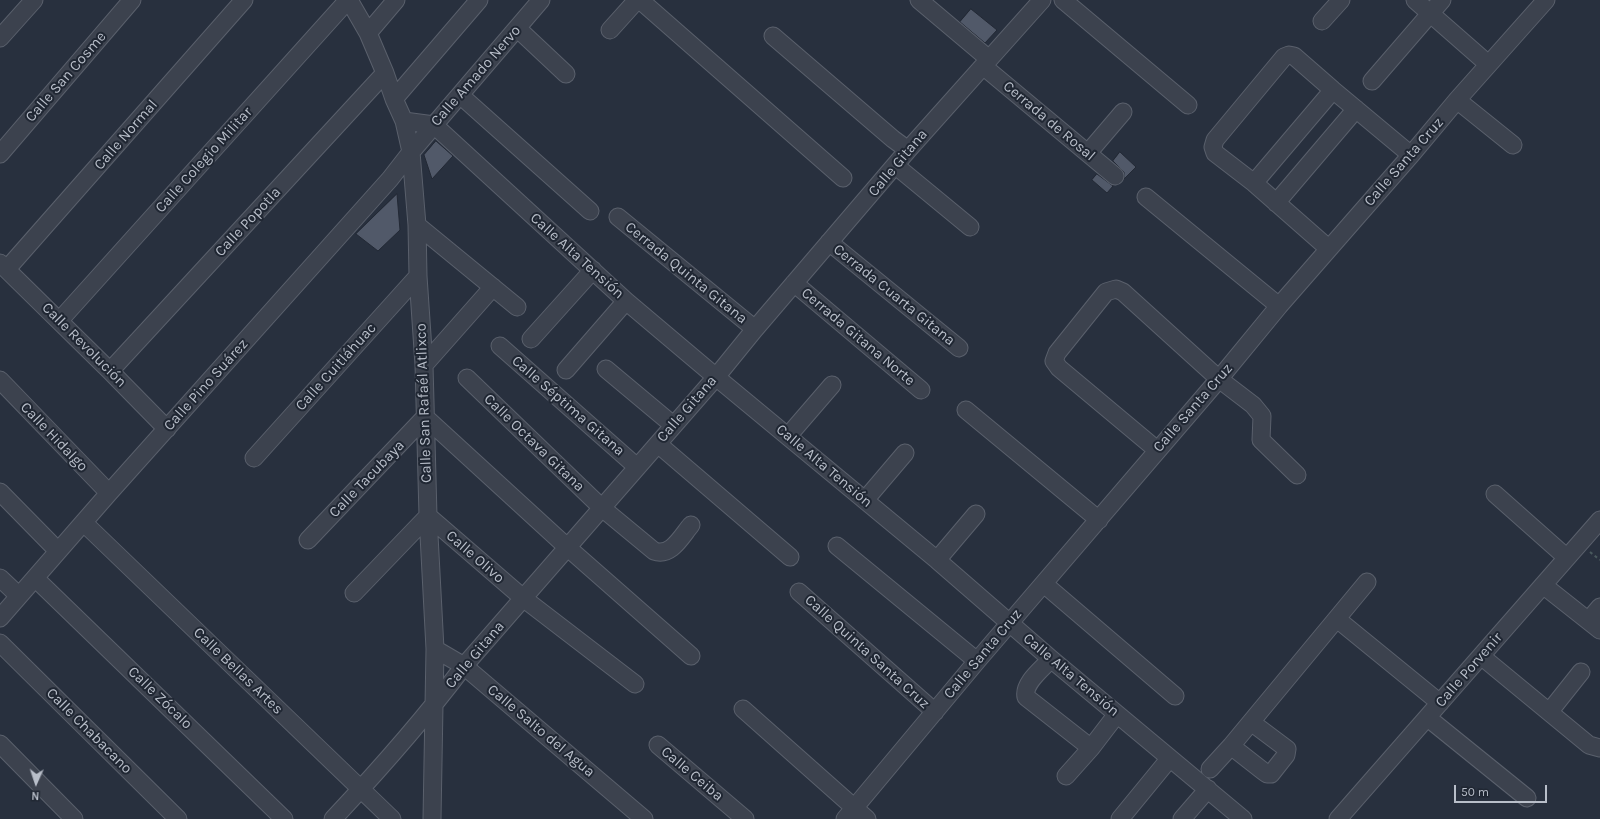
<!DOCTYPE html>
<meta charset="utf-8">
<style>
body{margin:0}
#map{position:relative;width:1600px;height:819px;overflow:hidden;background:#28303e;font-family:Karla,sans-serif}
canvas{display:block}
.north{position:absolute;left:16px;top:763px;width:40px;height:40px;-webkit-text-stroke:3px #202733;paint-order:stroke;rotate:183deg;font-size:11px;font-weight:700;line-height:16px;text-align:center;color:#b8bec9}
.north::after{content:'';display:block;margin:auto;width:14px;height:18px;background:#b8bec9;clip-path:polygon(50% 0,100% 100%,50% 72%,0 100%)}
.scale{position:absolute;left:1454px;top:785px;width:93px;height:18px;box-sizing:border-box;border:2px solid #b8bec9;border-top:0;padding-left:5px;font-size:12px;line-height:14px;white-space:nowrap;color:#b8bec9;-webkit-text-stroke:3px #202733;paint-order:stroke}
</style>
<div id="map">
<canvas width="1600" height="819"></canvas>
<div class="north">N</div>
<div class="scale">50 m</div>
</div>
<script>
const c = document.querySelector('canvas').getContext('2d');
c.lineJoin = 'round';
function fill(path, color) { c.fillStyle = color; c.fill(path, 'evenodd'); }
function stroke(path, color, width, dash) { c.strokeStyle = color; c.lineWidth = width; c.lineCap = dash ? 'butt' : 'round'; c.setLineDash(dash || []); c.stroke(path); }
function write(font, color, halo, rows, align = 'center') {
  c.font = font + ' Karla,sans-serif'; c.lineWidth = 4; c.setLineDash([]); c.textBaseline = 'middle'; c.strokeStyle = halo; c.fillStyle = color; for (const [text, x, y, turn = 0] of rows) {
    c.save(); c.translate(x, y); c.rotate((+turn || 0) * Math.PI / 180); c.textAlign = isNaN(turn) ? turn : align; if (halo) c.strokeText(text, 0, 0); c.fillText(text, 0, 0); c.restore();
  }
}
const building = new Path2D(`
 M971 9 997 30 985 43 960 22Z
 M436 141 453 156 432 179 424 155Z
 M1120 152 1136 167 1124 179V172L1113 161Z
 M1097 174 1113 186 1107 193 1092 180Z
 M397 194 400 230 378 251 356 234Z`);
const path = new Path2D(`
 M1590 552 1600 560`);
const minor = new Path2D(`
 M349 0 368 33 385 73 394 99 404 121 411 152 417 225 418 276 424 365 428 516 435 649 432 819
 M640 0 843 178
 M919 0 989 59
 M1063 0 1188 105
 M1415 0 1488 64
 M1322 21 1341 0
 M517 28 566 74
 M610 30 637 0
 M368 33 396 0
 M773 36 893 139 908 150
 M0 38 34 0
 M983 66 1115 176
 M1372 81 1442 0
 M460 95 590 211
 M394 99 479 0
 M1457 100 1513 145
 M404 121 434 125 626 301 716 377 937 560 1051 659 1243 819
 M1088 153 1123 112
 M0 154 132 0
 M896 166 970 227
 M1254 183 1333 90
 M1146 197 1279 306
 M1276 203 1356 109
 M618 217 755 329
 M417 225 517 307
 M829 242 959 348
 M1328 248 1254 183 1215 153 1213 147 1215 140 1284 57 1289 55 1294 56 1333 90 1411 155
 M0 263 110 371 167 429
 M7 269 244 0
 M794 283 921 390
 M60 320 348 0
 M531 339 593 270
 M500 346 637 467
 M424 365 493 287
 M606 369 673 425
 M566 370 626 301
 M110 371 385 73
 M467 378 602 508 654 551C671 557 681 537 691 525
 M0 380 109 493
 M966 410 1099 520
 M788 436 832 385
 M658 444 790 557
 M1157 450 1059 368 1054 361 1057 353 1106 292 1116 289 1123 292 1219 379 1253 405 1262 416 1261 440 1297 475
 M254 458 418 276
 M0 492 58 551
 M1495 494 1566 557
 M865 500 905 453
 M84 523 392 819
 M308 540 425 417 567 547 691 656
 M837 546 977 661
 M937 560 976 514
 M0 578 19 596
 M35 578 284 819
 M1044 584 1175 696
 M1543 585 1600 630
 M799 592 935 712
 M354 593 428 516 523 598 635 684
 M0 618 109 493 390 179 411 152 541 0
 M1337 619 1440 703
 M1589 620 1600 607
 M0 643 178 819
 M435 649 464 666 644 819
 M1481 656 1589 745 1600 748
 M1051 659C1042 669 1023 683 1026 697L1091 748
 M743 709 867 819
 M1550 711 1581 672
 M1428 718 1527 798
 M0 744 74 819
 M658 745 745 819
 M1231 746 1263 771 1267 774H1271L1286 755 1287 749 1251 722
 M1210 769 1231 746 1367 582
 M1066 776 1091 748 1117 714
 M333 819C379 770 424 719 464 666L716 377 755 329 908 150 1042 0
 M845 819 977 661 1219 379 1279 306 1411 155 1457 100 1546 0
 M1120 819 1170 758
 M1182 819 1208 789
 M1338 819 1600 520`);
const streetNames = [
 ["Calle Amado Nervo",476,76,-49],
 ["Calle San Cosme",66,77,-49],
 ["Cerrada de Rosal",1049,121,40],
 ["Calle Normal",126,135,-49],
 ["Calle Colegio Militar",204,160,-48],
 ["Calle Santa Cruz",1404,162,-49],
 ["Calle Gitana",898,163,-50],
 ["Calle Popotla",248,222,-47],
 ["Calle Alta Tensión",577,256,42],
 ["Cerrada Quinta Gitana",686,273,39],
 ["Cerrada Cuarta Gitana",894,295,39],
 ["Cerrada Gitana Norte",858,337,40],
 ["Calle Revolución",84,345,45],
 ["Calle Cuitláhuac",336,367,-48],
 ["Calle Pino Suárez",206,385,-48],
 ["Calle San Rafaél Atlixco",424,403,-92],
 ["Calle Séptima Gitana",568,406,41],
 ["Calle Santa Cruz",1193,408,-49],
 ["Calle Gitana",687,409,-49],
 ["Calle Hidalgo",54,437,46],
 ["Calle Octava Gitana",534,443,44],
 ["Calle Alta Tensión",824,466,40],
 ["Calle Tacubaya",367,479,-46],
 ["Calle Olivo",475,557,41],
 ["Calle Quinta Santa Cruz",867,652,42],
 ["Calle Santa Cruz",983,654,-50],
 ["Calle Gitana",475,655,-50],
 ["Calle Porvenir",1469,670,-49],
 ["Calle Bellas Artes",238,671,44],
 ["Calle Alta Tensión",1071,675,40],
 ["Calle Zócalo",160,698,44],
 ["Calle Chabacano",89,731,45],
 ["Calle Salto del Agua",541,731,40],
 ["Calle Ceiba",692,774,40]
];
fill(building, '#515969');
stroke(building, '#232935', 1);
stroke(minor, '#5a606c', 19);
stroke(path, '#4a5a5e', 2, [3, 3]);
stroke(minor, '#3c424e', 17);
write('15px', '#b8bec9', '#202733', streetNames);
</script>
